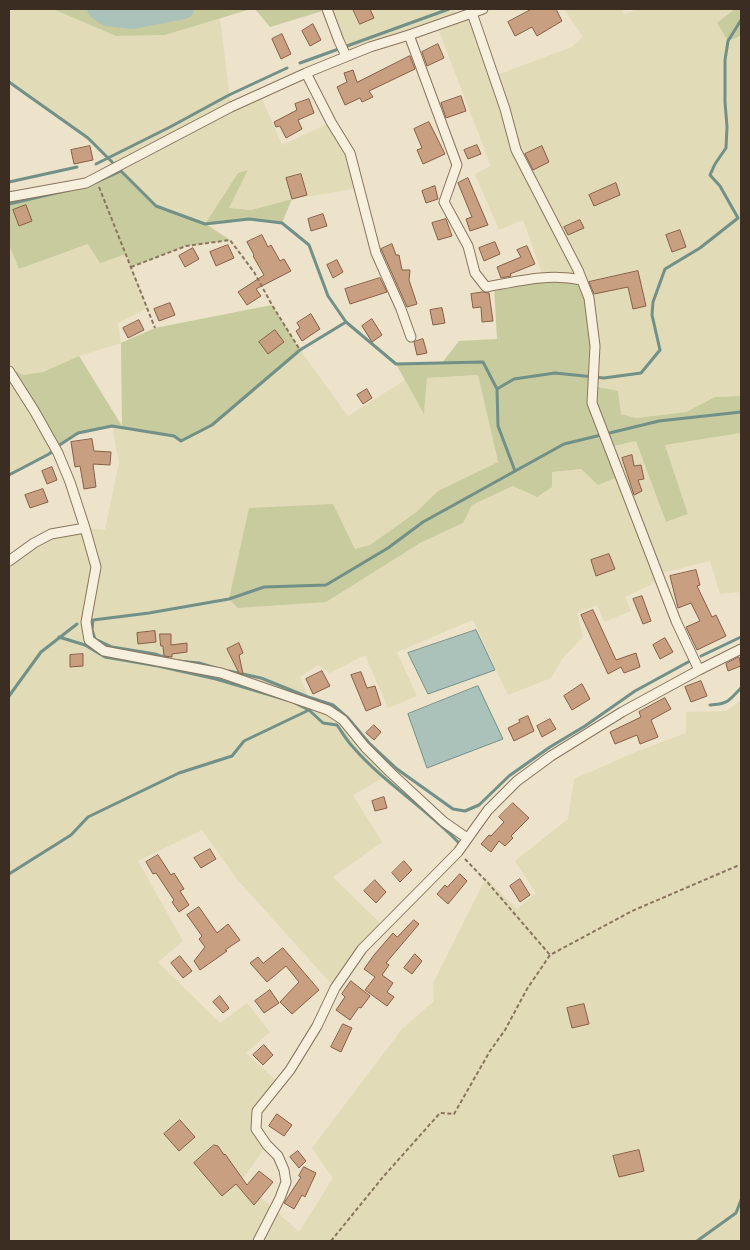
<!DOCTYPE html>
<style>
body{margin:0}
#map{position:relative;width:750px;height:1250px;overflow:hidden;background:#ede2ca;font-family:Georgia,serif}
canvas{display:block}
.frame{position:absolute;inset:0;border:10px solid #3b2d22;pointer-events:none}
</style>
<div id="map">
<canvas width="750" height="1250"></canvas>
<div class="frame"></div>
</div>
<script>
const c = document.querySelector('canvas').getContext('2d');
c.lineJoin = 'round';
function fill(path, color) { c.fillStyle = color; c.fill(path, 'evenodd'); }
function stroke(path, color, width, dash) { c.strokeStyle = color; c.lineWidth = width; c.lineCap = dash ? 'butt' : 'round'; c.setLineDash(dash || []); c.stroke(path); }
const farmland = new Path2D(`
 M20 9H53L116 36 165 35 220 18 231 107 260 94 282 145 331 122 350 153 359 188 292 199 251 210 229 208 248 170 238 173 205 224 156 206 88 138 9 82V11Z
 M329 9H454L458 18 472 13 494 76 572 47 583 37 564 9H622L624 14 638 9H735L732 12 728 41 741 36V396L715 397 686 412 636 418 620 414 593 386 543 276 523 220 499 230 475 174 491 166 437 26 342 58 322 11Z
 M88 244 126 254 148 308 118 323 121 343 79 356 43 372 23 375 9 367V245L19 269Z
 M300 350 348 416 405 380 424 413 427 378 478 375 498 462 438 491 415 513 370 545 355 549 230 599 420 543 463 523 472 505 513 486 537 497 551 472 581 469 610 447 636 441 667 522 688 514 665 445 741 433V592L720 594 710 561 658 574 656 582 625 597 631 611 604 622 597 605 577 613 583 637 562 659 551 678 508 695 473 620 397 652 417 696 388 708 365 655 330 673 318 665 300 677 311 704 328 710 391 773 353 795 382 842 333 877 384 927 335 988 236 878 202 830 138 861 183 941 158 962 220 1023 247 1003 270 1032 246 1053 279 1083 257 1111 256 1129 267 1145 242 1180 299 1232 333 1178 312 1148 402 1029 434 1001 433 983 486 878 517 909 536 893 515 861 568 819 574 779 638 751 686 733V712L726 711 741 701V1241H9V561L34 543 85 528 105 530 119 462 112 426 174 436 181 441 212 425Z
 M9 371 56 449 49 454 9 475Z`);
const green = new Path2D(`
 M53 9H251L165 35 116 36Z
 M255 9H329L270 27Z
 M735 9H741V36L728 41 717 23Z
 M117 167 156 206 205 224 238 173 248 170 229 208 251 210 292 199 282 223 249 219 206 224 230 240 186 246 131 267 126 254 100 263 88 244 19 269 9 245V198L86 183Z
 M543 276 582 280 589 298 593 386 618 391 621 414 636 418 686 412 715 397 741 396V433L665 445 688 514 666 522 636 441 610 447 620 476 598 485 581 469 552 472V487L537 497 513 486 472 505 463 523 420 543 326 602 238 608 229 599 249 508 333 504 355 549 370 545 415 513 438 491 498 462 478 375 427 378 424 414 396 364 442 363 459 341 497 339 494 286Z
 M272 305 300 350 212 425 181 441 174 436 112 426 78 433 58 446 9 367 23 375 43 372 79 356 122 426 121 343 155 328Z`);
const water = new Path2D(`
 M476 630 495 670 428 694 408 653Z
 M478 686 503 739 427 768 408 714Z`);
const stream = new Path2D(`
 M300 63 449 9
 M9 82 88 138 156 206 205 224 249 219 282 223 309 245 328 296 346 322 396 364 483 362 497 389
 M96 164 170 127 229 95 287 68
 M9 182 77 167
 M90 185 121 171
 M9 204 69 190
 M58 446 78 433 112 426 174 436 181 441 212 425 300 350 346 322
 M515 471 498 426 497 389 514 379 555 373 604 378 641 373 660 350 652 315 653 302 665 269 700 248 738 218 720 186 710 175 715 164 726 148 727 127 725 102V60L728 41 741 20
 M9 475 49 454 54 450
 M59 637 85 645 105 657 158 666 216 679 287 700
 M701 656 741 637
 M169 659 155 654 112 647 95 639 92 630 93 620 149 613 229 599 264 587 326 585 388 548 423 522 564 444 659 421 741 412
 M178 661 199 663 216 668
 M229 671 261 678 308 697 333 705 348 718 369 743 397 769 453 809 465 811 479 805 509 776 550 747 585 726 635 691 690 661
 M9 696 41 652 77 624
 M295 703 309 710
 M710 705C729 704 729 700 741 688
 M9 874 71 835 88 817 179 773 232 756 244 741 309 710 323 723 337 725C342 732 347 741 353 747 384 783 426 808 459 843
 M697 1241 736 1213 741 1200`);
const river = new Path2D(`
 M97 9 107 16 133 19 184 9`);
const building = new Path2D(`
 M353 9H370L374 18 360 24Z
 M532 9H556L562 21 537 36 532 27 515 36 508 22Z
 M313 24 321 40 310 46 302 31Z
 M282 34 291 54 281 59 272 39Z
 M438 44 444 58 427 66 422 52Z
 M410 56 415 69 369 91 373 97 362 102 360 98 345 105 337 87 347 82 344 73 353 70 357 82Z
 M461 96 466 111 446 118 441 103Z
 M309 99 314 113 298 120 302 129 286 138 280 126 276 127 274 122 297 110 295 104Z
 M429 122 445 154 423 164 417 150 422 148 414 129Z
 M477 145 481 154 468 159 464 150Z
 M90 146 93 160 74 164 71 150Z
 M542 146 549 162 533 170 525 154Z
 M301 174 307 195 292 199 286 178Z
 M468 178 488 225 470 231 466 219 472 217 458 183Z
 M616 183 620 195 594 206 589 195Z
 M435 186 438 199 426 203 422 191Z
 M26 205 32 221 19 226 13 210Z
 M323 214 327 226 311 231 308 219Z
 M446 219 452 236 438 240 432 223Z
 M580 220 584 228 568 235 564 227Z
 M680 230 686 247 672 252 666 235Z
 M262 235 268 247 271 245 280 261 284 259 291 271 256 289 261 296 247 305 238 292 264 275 253 256 254 255 247 242Z
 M495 242 500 254 484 261 479 248Z
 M392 244 396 255H399L402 270H410L409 280 417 304 407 307 382 251 381 249Z
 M228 245 234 258 216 266 210 252Z
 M527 246 535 264 510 274 511 276 501 278 497 267 521 257 517 250Z
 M193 248 199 259 185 267 179 256Z
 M337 260 343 272 333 278 327 265Z
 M638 271 646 306 633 309 628 287 594 294 589 282Z
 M380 278 387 292 350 304 345 289Z
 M483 292 489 293 493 321 482 322 481 307 473 308 471 294Z
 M170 303 175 315 159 321 154 309Z
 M442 308 445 323 433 325 430 310Z
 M311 314 320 329 302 341 296 331 300 328 297 323Z
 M372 319 382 335 372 342 362 326Z
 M139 320 144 330 128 338 123 328Z
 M275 330 284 342 268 354 259 342Z
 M423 339 427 353 417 355 414 342Z
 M367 389 372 398 363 404 357 395Z
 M92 439 94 451 111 452 110 465 93 464 96 487 84 489 80 466 75 467 71 442Z
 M632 455 634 466 641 465 644 479 638 480 642 491 634 495 622 458Z
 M52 467 57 480 47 484 42 471Z
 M43 489 48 502 30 508 25 495Z
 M609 554 615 569 596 576 591 560Z
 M696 570 700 585 697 586 712 617 716 615 726 636 697 650 686 627 700 621 691 603 678 608 670 576Z
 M642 596 651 621 643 624 633 599Z
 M593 610 616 660 636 653 640 667 624 673 621 667 608 674 581 615Z
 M155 631 156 642 138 644 137 633Z
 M160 634H171V645L187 643V652L172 654V657L164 656 163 646H161Z
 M665 638 673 652 660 659 653 645Z
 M239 643 243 653 239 655 243 674 239 673 227 649Z
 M83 654V666L70 667V655Z
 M739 657 741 666 728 671 726 664Z
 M322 671 330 686 313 694 306 679Z
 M361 672 367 688 375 686 381 705 366 711 351 675Z
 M701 681 707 696 691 702 685 687Z
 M582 684 590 699 572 710 564 696Z
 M665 698 671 709 651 720 658 737 640 744 637 735 615 744 610 732 641 717 639 712Z
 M528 716 534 731 514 741 508 728 520 722 519 720Z
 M550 719 556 729 542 737 537 726Z
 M374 725 381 732 374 740 366 733Z
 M384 797 387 808 375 811 372 801Z
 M513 803 529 818 511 836 513 838 505 846 499 841 491 852 481 844 489 835 491 836 504 822 499 817Z
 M210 849 216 859 201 868 194 858Z
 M158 855 171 875 174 873 184 889 180 891 189 905 179 912 172 902 174 900 156 873 153 874 146 862Z
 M404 861 412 870 400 882 392 873Z
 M460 874 467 881 448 904 437 894 445 885 447 887Z
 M520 879 530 895 520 902 510 886Z
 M375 880 386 892 376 903 364 891Z
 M199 907 217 933 228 924 240 940 225 950 227 951 200 970 194 961 205 947 199 939 202 936 187 915Z
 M414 920 419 924 386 963 389 965 382 975 393 983 387 992 394 997 387 1006 365 990 375 977 364 969 374 955 393 933 397 937Z
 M283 948 319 990 292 1014 280 1002 299 982 286 966 267 982 250 963 258 957 263 963Z
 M415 954 422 961 412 974 404 968Z
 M180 956 192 971 183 978 171 963Z
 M351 981 370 996 361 1008 359 1007 350 1020 336 1010 345 997 342 994Z
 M270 990 279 1003 264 1013 255 1001Z
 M220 996 229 1008 223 1013 213 1002Z
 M584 1004 589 1024 572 1028 567 1008Z
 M343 1024 352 1028 341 1052 331 1047Z
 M264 1045 273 1055 263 1065 253 1055Z
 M277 1114 292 1125 284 1136 269 1126Z
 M180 1120 195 1137 179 1151 164 1134Z
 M214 1145 218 1146 224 1155 225 1154 247 1185 259 1171 273 1182 254 1205 236 1184 222 1196 194 1163Z
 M639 1150 644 1171 619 1177 613 1156Z
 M298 1151 306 1161 299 1168 290 1157Z
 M304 1167 316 1173 305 1197 302 1195 294 1209 284 1203 301 1177 299 1176Z`);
const path = new Path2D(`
 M99 187 155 328
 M131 267 186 246 230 240 254 272 272 305 300 350
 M465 859 488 883 550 955
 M331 1241 383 1177 440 1113 454 1114 490 1051 505 1030 527 989 550 955 632 911 737 866H741`);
const street = new Path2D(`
 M327 9 339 41 346 56
 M472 13 505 109 516 150 578 270 589 298 595 346 592 403 676 621 699 670
 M409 35 457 165 444 202 468 246 475 273 486 287C519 281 549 273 582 280
 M306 73 331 122 350 153 376 253 401 309 411 337
 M9 197 86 183 231 107 306 73 370 47 409 35 483 9
 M9 371 35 412 58 453 70 482 85 528 96 567 86 622 89 640 104 651 221 673 328 710 343 720 365 747 391 773 444 822 467 838
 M9 561 34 543 51 534 85 528
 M258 1241 280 1198 286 1182 284 1170 278 1156 267 1145 256 1129 257 1111 290 1070 317 1026 335 988 362 949 458 852 488 810 517 781 551 756 622 712 699 670 741 649`);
fill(farmland, '#e2dbb8');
fill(green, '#c7cb9e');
fill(water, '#abc2bb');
stroke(water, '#719088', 1);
stroke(stream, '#719088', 3);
stroke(river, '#abc2bb', 20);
fill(building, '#c99f82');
stroke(building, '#875f46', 1);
stroke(street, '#89755f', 11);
stroke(path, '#89755f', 2, [4, 2.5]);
stroke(street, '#f8f0de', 9);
</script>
